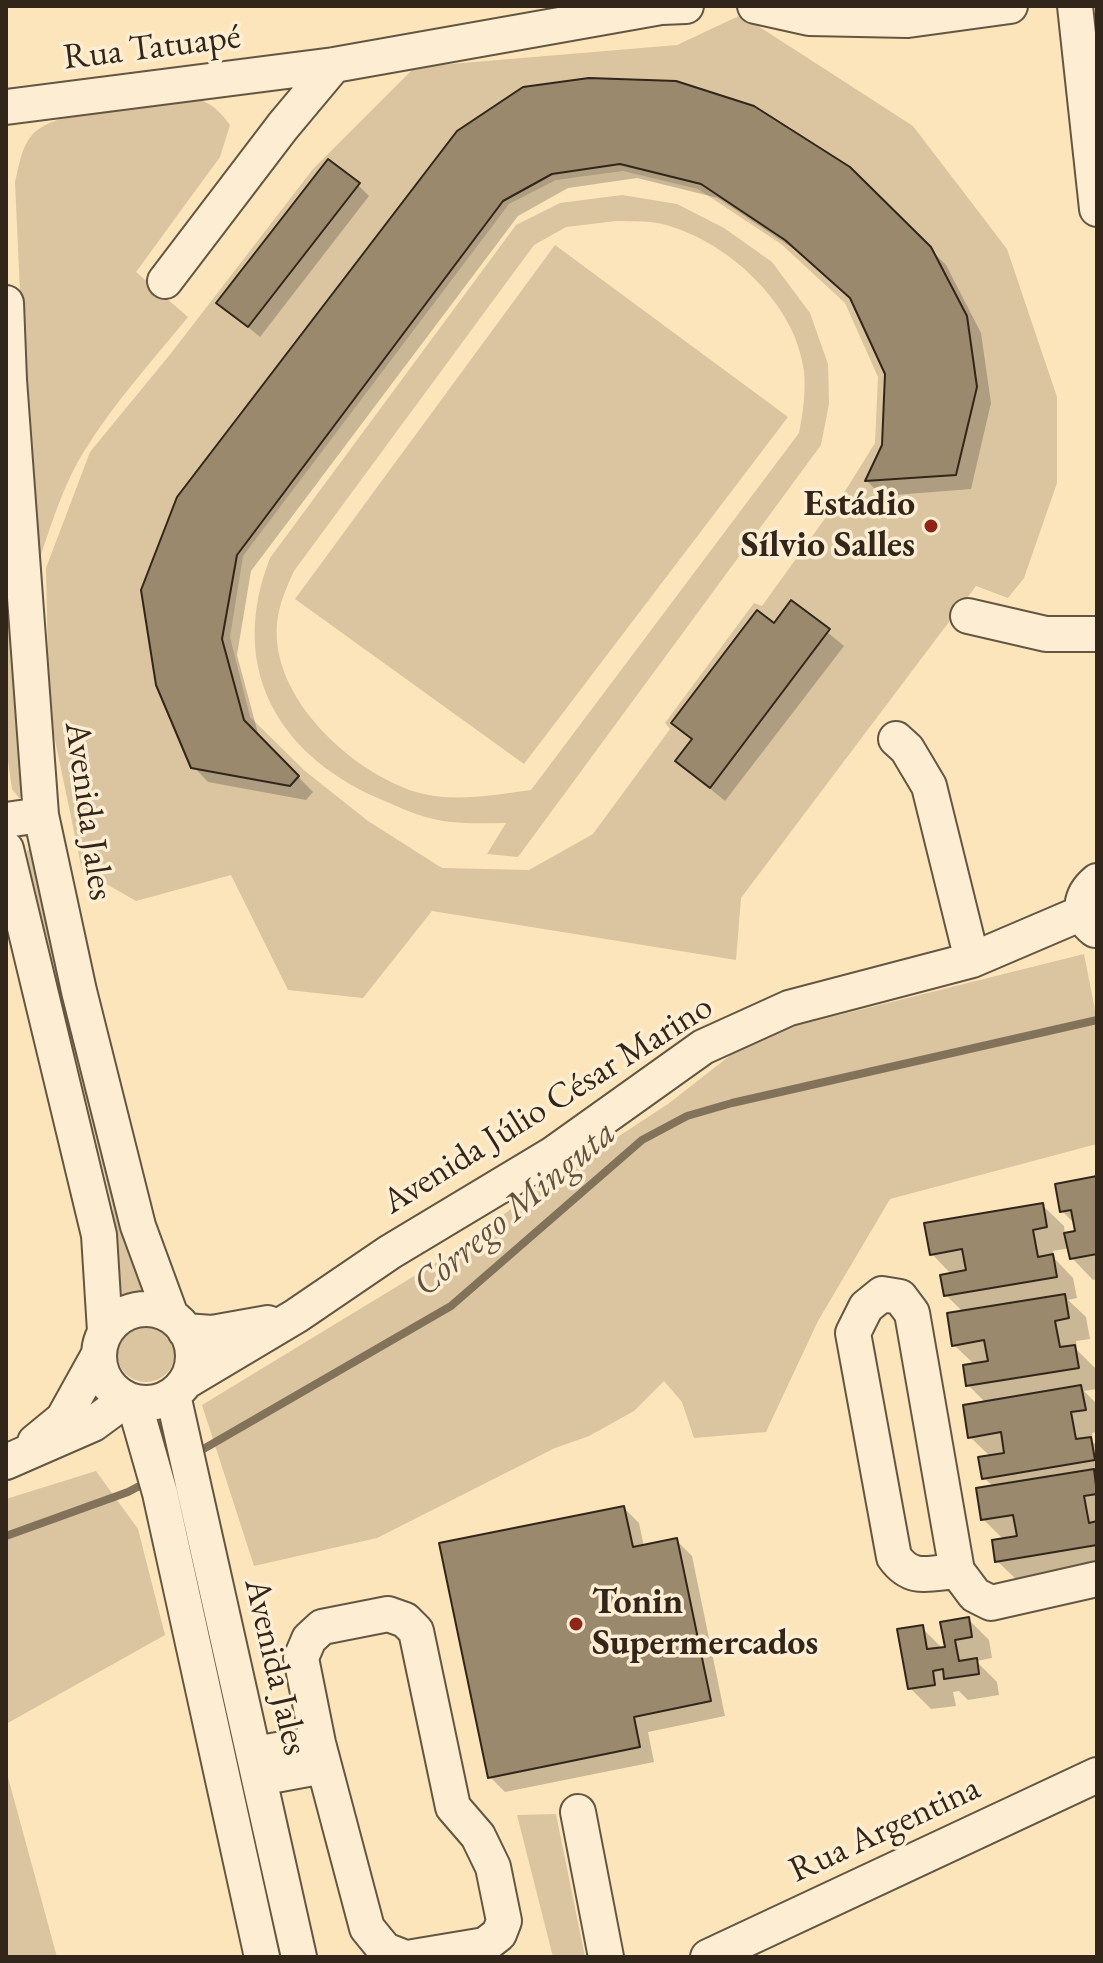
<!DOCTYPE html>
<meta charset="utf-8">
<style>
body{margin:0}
#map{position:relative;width:1103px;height:1963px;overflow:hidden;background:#fce5bb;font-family:"EB Garamond",serif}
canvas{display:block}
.frame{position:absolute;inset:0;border:8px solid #32261a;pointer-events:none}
</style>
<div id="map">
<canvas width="1103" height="1963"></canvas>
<div class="frame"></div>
</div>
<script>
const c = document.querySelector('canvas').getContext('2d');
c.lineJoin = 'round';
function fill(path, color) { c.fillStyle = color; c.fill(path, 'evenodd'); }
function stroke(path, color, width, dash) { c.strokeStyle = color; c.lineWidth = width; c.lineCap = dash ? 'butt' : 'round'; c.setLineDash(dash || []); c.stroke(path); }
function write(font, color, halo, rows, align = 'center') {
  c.font = font + ' "EB Garamond",serif'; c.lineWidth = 7; c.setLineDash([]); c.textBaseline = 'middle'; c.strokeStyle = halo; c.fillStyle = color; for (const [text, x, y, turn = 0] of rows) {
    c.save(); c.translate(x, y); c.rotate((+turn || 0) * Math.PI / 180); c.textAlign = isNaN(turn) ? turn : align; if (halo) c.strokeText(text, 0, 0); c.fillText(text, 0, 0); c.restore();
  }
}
const green = new Path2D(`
 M741 15 913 126 1007 249 1057 397V483L1024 578 1008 598 976 586 741 898 736 960 432 911 363 998 288 990 231 875 136 901 82 870 49 711 46 568 90 452 172 352 313 169 415 67 677 45ZM523 87 850 167 931 247 967 316 977 387 957 475 866 481 882 445 885 374 850 298 785 240 701 184 620 164 552 174 503 201 237 555 222 639 244 720 299 775 290 786 141 590 177 497 457 131ZM328 159 359 183 247 327 217 303ZM623 171 698 189 781 244 845 303 878 377 875 443 847 488 762 606 754 603 665 723 670 729 593 834 529 870 442 868 368 821 305 771 250 717 230 637 243 556 509 204 556 180ZM791 600 830 630 710 787 675 761 692 739 671 722 757 610 774 623Z
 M189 98C209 100 218 109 230 125L220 157 136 272 188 317C152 361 113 404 83 453 60 491 48 536 33 578L15 182C19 166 21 148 32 135 56 108 152 103 189 98Z
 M622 195 677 204 724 228 772 262 810 313 828 364 829 404 821 445 518 857 487 854 506 823C488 823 469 824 451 822 429 820 407 811 387 802 280 759 226 670 270 558L516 225 560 203ZM616 221C632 222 651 220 666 225 728 242 796 304 804 371 806 392 803 412 799 433L531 790C493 795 452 803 416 792 350 771 270 697 277 623 279 605 286 588 294 571L534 245 566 227Z
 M555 245 788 417 524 764 295 599Z
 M6 517 17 737 27 792 25 797 19 798 12 789 6 747Z
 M32 846 149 1296 114 1302 113 1209 28 860 27 851Z
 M1084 954 1097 1020V1144L890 1199 818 1321 766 1432 694 1438 682 1402 664 1381 634 1411 589 1436 555 1448 377 1538 254 1566 202 1405 457 1250 532 1193 668 1104 755 1036Z
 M117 1353a29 29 0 1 1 58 0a29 29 0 1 1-58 0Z
 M96 1471 138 1529 165 1635 6 1724V1499Z
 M6 1770 57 1957H6Z
 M556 1814 585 1957H553L517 1815Z`);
const shadow = new Path2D(`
 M524 89 930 249 946 265 981 333 991 403 971 489 882 496 867 481 884 445 887 373 853 300 803 255 718 198 637 178 568 188 518 216 251 571 237 655 259 737 313 792 306 800 208 782 193 766 143 590Z
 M358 185 369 196 260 337 219 303Z
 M792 603 844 646 725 801 677 761 693 741 674 723 774 626Z
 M1097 1178V1279L1093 1280 1072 1258 1070 1248 1053 1251 1055 1259 1073 1278 1077 1298 1068 1300 1086 1317 1090 1339 1076 1341 1077 1350 1095 1368 1097 1377V1389L1084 1391 1097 1404V1432L1092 1433 1093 1442 1097 1446V1569L1019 1582 997 1561 1004 1540 983 1519 994 1487 984 1478 991 1457 970 1437 986 1403 968 1385 975 1365 954 1345 963 1312 946 1295 952 1275 932 1254 1042 1205 1064 1226 1065 1235 1078 1232 1076 1225 1062 1211Z
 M624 1508 639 1523 644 1547 677 1541 692 1556 725 1716 648 1732 654 1762 505 1792 490 1777Z
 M968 1619 989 1640 992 1658 976 1661 997 1682 999 1695 968 1700 959 1691 953 1692 956 1706 931 1709 910 1688 922 1628 943 1649 947 1648Z`);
const stream = new Path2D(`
 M193 1455 451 1306 642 1140 687 1116 732 1103 1097 1020
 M6 1536 128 1492 147 1482`);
const building = new Path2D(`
 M589 78 676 81 754 106 850 167 931 247 967 316 977 387 956 475 865 481 882 445 885 374 850 298 785 240 701 184 620 164 552 174 503 201 237 555 222 639 244 720 299 776 290 786 191 768 156 685 141 590 177 497 457 131 523 87Z
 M328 159 360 183 248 327 216 303Z
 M791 600 830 629 710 788 675 761 692 739 671 723 757 610 774 623Z
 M1097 1176V1254L1070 1259 1064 1233 1075 1231 1071 1210 1060 1212 1055 1184Z
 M1043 1203 1047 1227 1033 1230 1038 1257 1053 1254 1057 1277 944 1296 940 1275 966 1270 962 1249 930 1255 924 1223Z
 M1065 1294 1069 1318 1055 1321 1060 1347 1075 1345 1079 1368 966 1386 963 1365 988 1361 984 1340 952 1346 947 1313Z
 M1081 1385 1086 1410 1071 1412 1076 1439 1091 1437 1095 1460 982 1479 978 1457 1004 1453 1001 1432 968 1438 963 1405Z
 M1094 1469 1097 1494 1084 1496 1089 1523 1097 1521V1545L995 1562 992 1540 1017 1536 1013 1515 981 1520 976 1488Z
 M624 1506 633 1547 677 1538 711 1701 634 1717 640 1747 488 1778 439 1543Z
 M969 1617 972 1637 955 1640 959 1661 977 1658 979 1674 944 1679 943 1669 933 1671 935 1685 908 1689 897 1629 923 1625 927 1649 945 1647 940 1622Z`);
const minor = new Path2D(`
 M755 6 809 18 908 20 1010 6
 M1075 6 1097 209
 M6 107 334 65 661 7 686 6
 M165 281 283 126 334 65
 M6 303 9 380 41 815 79 991 138 1226 171 1316
 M968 616 1046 634H1097
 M896 739 907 749 929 786 972 960
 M6 820 41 815
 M6 849 99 1235 105 1331
 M1095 930C1076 915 1080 895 1097 881
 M99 1356a47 47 0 1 1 94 0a47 47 0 1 1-94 0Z
 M185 1331 212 1333 268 1323
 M187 1381 296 1316 390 1252 553 1154 703 1047 789 1008 972 960 1082 913
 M173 1395 299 1957
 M134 1402 160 1493 262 1957
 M35 1442 63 1419 98 1356
 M6 1462 93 1424 127 1399
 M957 1571C929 1573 912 1582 894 1557L853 1333 866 1307 882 1294 900 1297 912 1313 957 1571 975 1595 991 1603 1097 1579
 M254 1754 318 1743
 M259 1778 324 1766
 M578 1812 606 1957
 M403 1957 385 1950 367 1928 318 1743 301 1658 309 1639 322 1627 388 1614 405 1620 416 1631 453 1807 478 1836 493 1867 504 1921 499 1934 485 1945 413 1957
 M708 1957 1097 1775`);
const markers = [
 [931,526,8,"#8f2418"],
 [576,1624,8,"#8f2418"]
];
const streetNames = [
 ["Rua Tatuapé",152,48,-7],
 ["Avenida Jales",88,811,82],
 ["Avenida Júlio César Marino",548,1105,-32],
 ["Avenida Jales",275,1667,77],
 ["Rua Argentina",885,1830,-25]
];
const poiNames = [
 ["Estádio",915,505],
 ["Sílvio Salles",915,546],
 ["Tonin",592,1603,"left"],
 ["Supermercados",592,1644,"left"]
];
const waterNames = [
 ["Córrego Minguta",515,1209,-40]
];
fill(green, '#dac5a0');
fill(shadow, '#0003');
stroke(stream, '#82725a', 8);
fill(building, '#9b896e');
stroke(building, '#32261a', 2);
stroke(minor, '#645642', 38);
stroke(minor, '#fdeed3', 34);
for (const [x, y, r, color] of markers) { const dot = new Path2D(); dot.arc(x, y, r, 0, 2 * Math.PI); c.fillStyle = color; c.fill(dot); stroke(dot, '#fdeed3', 3); }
write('36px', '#32261a', '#fdeed3', streetNames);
write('bold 36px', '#32261a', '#fdeed3', poiNames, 'right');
write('italic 38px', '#61523f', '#fdeed3', waterNames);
</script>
